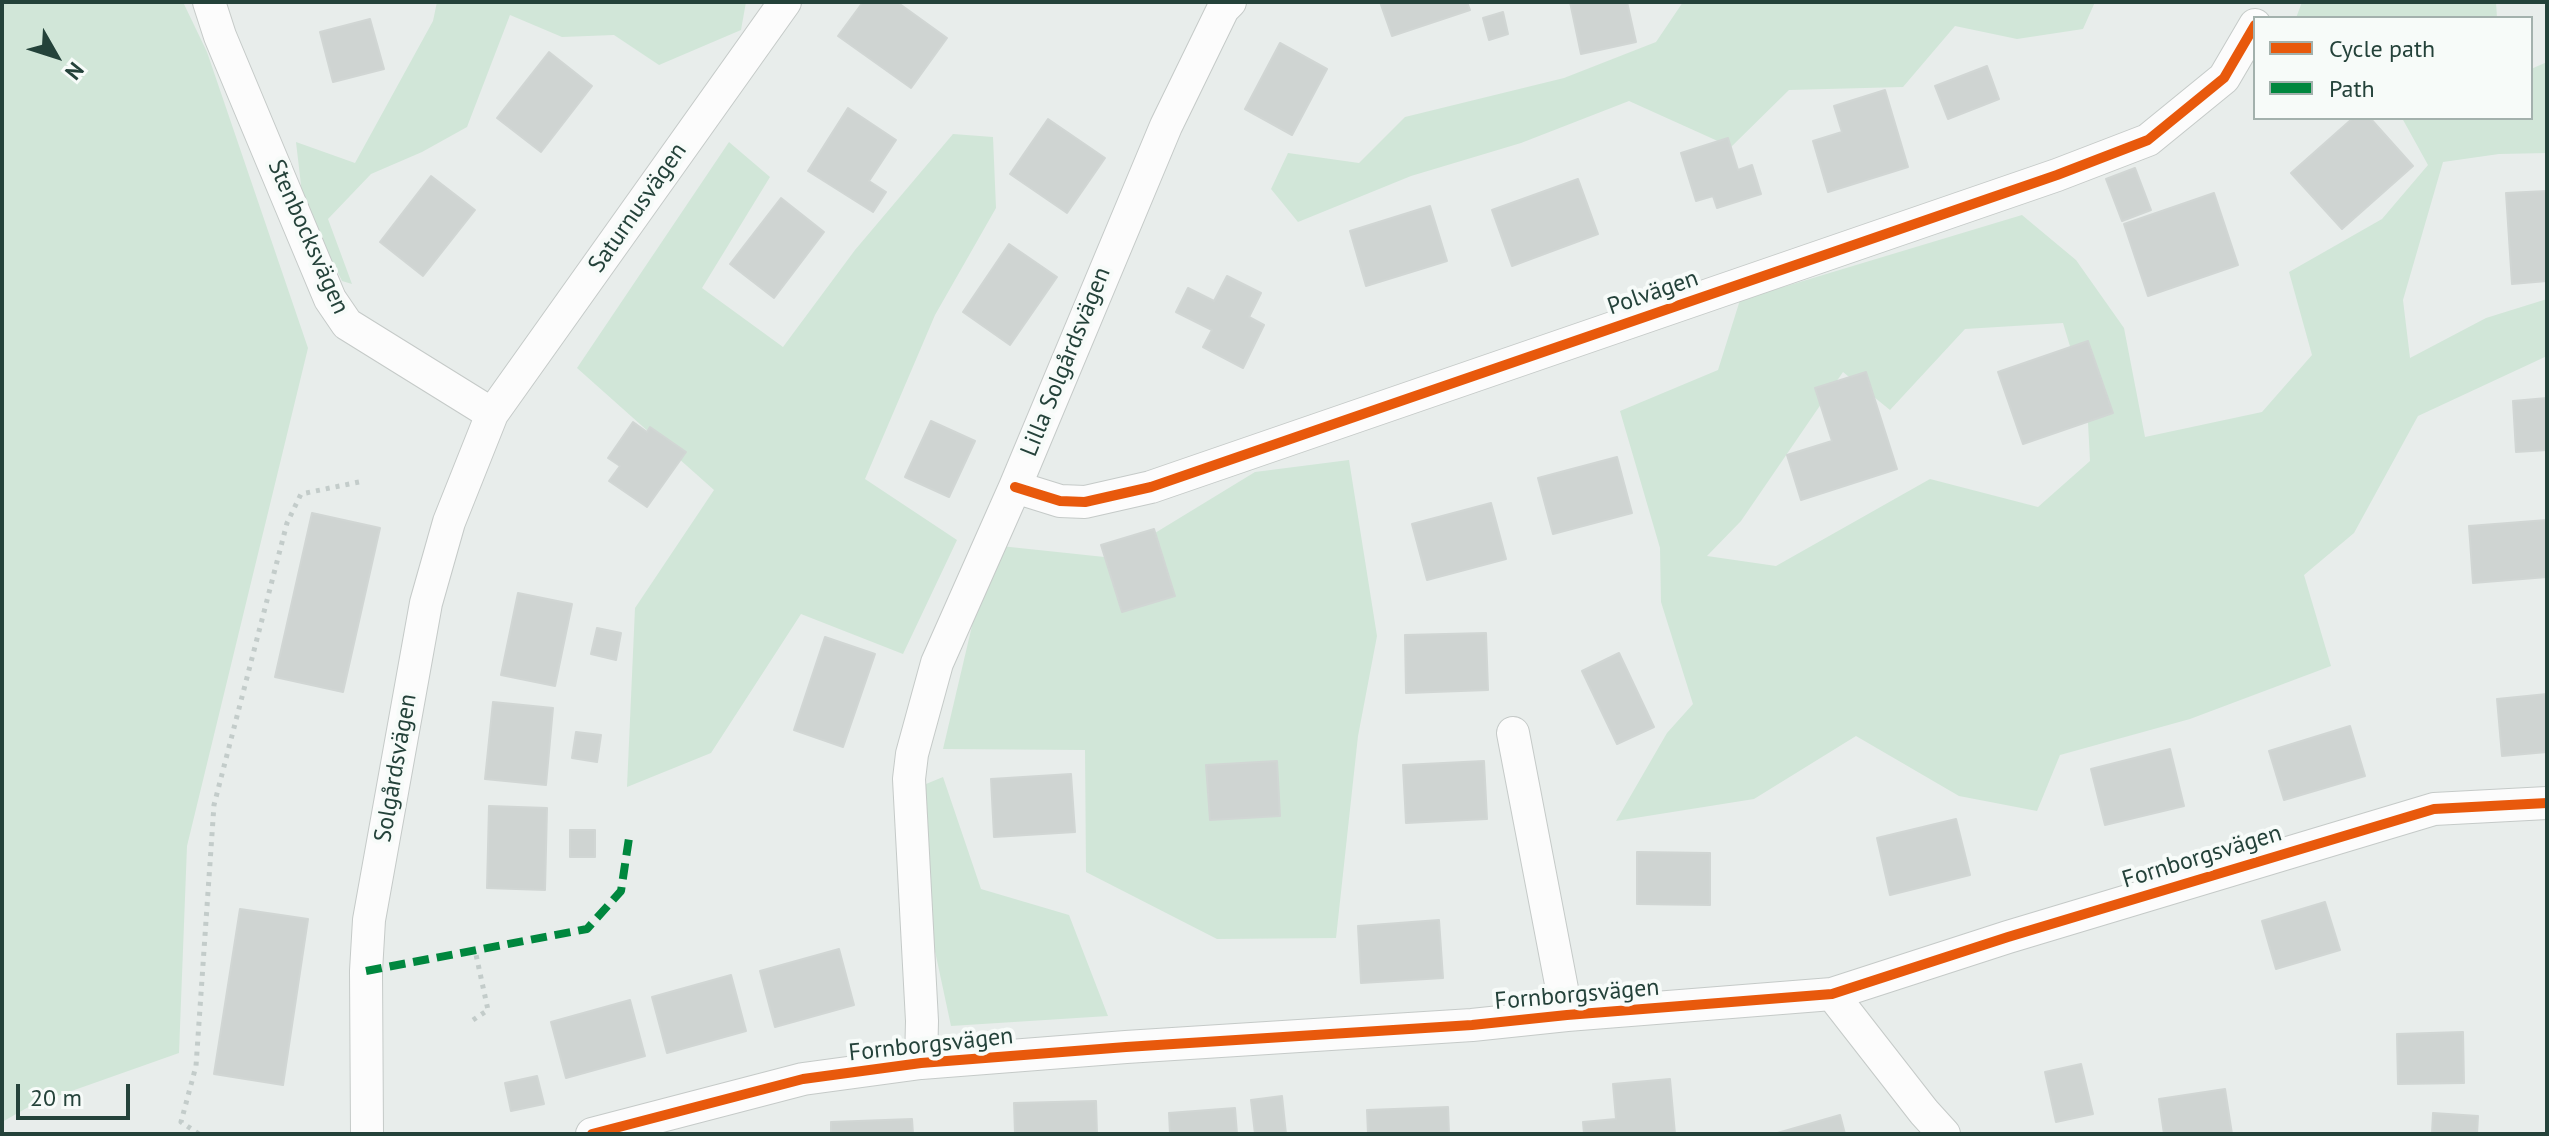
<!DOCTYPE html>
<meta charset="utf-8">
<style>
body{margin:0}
#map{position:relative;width:2549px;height:1136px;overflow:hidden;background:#e8edeb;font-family:"PT Sans",sans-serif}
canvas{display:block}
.frame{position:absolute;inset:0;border:4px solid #24423a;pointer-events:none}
.legend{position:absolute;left:2253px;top:16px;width:280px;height:104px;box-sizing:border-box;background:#f7fbf9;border:2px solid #a3b1ad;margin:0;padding:10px 14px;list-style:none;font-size:24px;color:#24423a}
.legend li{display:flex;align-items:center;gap:16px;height:40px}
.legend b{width:40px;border:2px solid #a3b1ad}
.north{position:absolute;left:16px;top:16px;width:80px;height:80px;-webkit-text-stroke:6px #f7fbf9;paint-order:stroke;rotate:129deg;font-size:22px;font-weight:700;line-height:32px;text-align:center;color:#24423a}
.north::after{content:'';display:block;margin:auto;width:28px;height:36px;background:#24423a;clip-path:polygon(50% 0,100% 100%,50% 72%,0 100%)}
.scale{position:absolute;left:16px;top:1084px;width:114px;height:36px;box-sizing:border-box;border:4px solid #24423a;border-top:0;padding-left:10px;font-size:24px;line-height:28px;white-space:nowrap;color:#24423a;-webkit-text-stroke:6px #f7fbf9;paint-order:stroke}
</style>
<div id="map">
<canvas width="2549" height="1136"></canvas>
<div class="frame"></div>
<ul class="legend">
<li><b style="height:10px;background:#e8590c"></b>Cycle path</li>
<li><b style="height:10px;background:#00873e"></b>Path</li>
</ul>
<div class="north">N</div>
<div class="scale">20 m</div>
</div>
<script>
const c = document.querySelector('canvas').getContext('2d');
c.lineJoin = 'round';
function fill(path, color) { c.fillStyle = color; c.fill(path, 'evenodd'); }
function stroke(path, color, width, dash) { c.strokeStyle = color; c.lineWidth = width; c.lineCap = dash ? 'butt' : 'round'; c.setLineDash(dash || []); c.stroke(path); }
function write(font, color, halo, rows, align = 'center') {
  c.font = font + ' "PT Sans",sans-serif'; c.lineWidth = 8; c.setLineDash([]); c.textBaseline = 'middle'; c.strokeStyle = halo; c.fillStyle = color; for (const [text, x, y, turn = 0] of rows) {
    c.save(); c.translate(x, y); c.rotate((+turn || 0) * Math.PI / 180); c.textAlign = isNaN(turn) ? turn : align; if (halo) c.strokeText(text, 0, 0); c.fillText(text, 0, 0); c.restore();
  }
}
const green = new Path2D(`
 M2 2H183L207 52 308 348 187 846 179 1053 32 1105 2 1122Z
 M437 2H746L741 30 659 65 614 35 562 37 510 15 467 127 422 152 371 174 328 219 352 284 342 281 303 202 296 142 355 163 433 21Z
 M1683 2H2095L2083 29 2017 39 1955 26 1903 87 1789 90 1731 147 1629 101 1521 143 1411 176 1298 222 1271 189 1288 153 1359 163 1405 117 1564 78 1656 42Z
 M2302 2H2496L2497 18H2296Z
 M2547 62V153L2499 154 2443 162 2403 300 2410 358 2486 318 2547 299V356L2418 416 2354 533 2304 575 2331 666 2190 719 2060 755 2037 811 1959 796 1856 736 1754 799 1616 821 1667 733 1693 704 1661 602 1660 548 1620 411 1718 370 1740 300 2022 215 2076 260 2124 328 2145 437 2262 412 2312 355 2289 272 2382 219 2428 165 2402 118H2531V69ZM2063 323 2087 403 2090 461 2038 507 1930 479 1776 566 1707 556 1741 521 1843 372 1890 410 1965 329Z
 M953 134 993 137 996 208 935 315 865 479 957 540 903 654 801 614 711 753 627 787 635 608 714 490 577 368 729 142 770 177 702 288 783 347 855 250Z
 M1349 460 1377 636 1358 736 1336 938 1217 939 1086 872 1085 750 943 749 991 545 1114 558 1255 472Z
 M943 777 981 889 1069 915 1108 1016 951 1026 926 909 909 791Z`);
const building = new Path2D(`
 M863 2H897L947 38 911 88 838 36Z
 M1380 2H1467L1470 10 1392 36Z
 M1570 2H1627L1636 42 1581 54Z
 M1503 12 1508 34 1489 40 1483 18Z
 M370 19 384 69 333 82 320 32Z
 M1280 43 1327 69 1292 135 1245 109Z
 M549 52 592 86 541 152 497 118Z
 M1987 66 1999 99 1948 119 1935 86Z
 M1885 90 1908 167 1828 192 1813 141 1842 132 1834 106Z
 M848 108 896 140 869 181 886 192 873 212 808 171Z
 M2353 118H2370L2413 166 2342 229 2291 173Z
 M1048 119 1105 158 1067 213 1010 174Z
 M1728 138 1738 170 1752 165 1761 194 1717 208 1713 196 1696 201 1681 153Z
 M2135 168 2151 210 2122 221 2106 179Z
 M431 176 475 210 423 276 380 242Z
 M1578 179 1598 234 1512 266 1492 210Z
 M2547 191V281L2512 284 2506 193Z
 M2214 193 2238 265 2148 296 2124 224Z
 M781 198 824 232 774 298 730 264Z
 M1430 206 1447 261 1366 286 1350 231Z
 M1009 244 1057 277 1010 345 963 312Z
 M1227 276 1261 293 1249 317 1264 325 1243 368 1203 347 1212 330 1176 312 1188 288 1214 301Z
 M2088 341 2113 413 2023 444 1998 372Z
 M1866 372 1897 469 1801 500 1787 455 1832 441 1815 388Z
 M2547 398V450L2516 452 2513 401Z
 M931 421 975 441 949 497 905 477Z
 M633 422 647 432 650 427 686 452 647 507 609 481 620 466 608 458Z
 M1617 457 1632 513 1553 534 1538 478Z
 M1491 503 1506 559 1427 580 1412 524Z
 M312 513 380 528 343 692 275 677Z
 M2547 520V577L2473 583 2469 526Z
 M1154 529 1175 596 1122 612 1101 545Z
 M518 593 572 604 555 686 501 675Z
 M597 628 621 633 616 660 591 654Z
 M1486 633 1488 690 1406 693 1405 635Z
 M825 637 875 654 843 747 794 730Z
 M1619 653 1654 727 1617 744 1582 671Z
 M2547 694V752L2502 756 2497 699Z
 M493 702 553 708 546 785 485 779Z
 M2350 726 2365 776 2284 800 2269 751Z
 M576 732 601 735 597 762 572 758Z
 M2170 749 2184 806 2105 825 2091 769Z
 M1277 761 1280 816 1210 820 1206 765Z
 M1484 761 1487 819 1406 823 1403 765Z
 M1071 774 1075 832 994 837 991 779Z
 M489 806 547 808 545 890 487 888Z
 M1956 819 1970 875 1890 895 1877 838Z
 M570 830H595V857H570Z
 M1637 852 1710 853V905L1637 904Z
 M2325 902 2340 950 2276 969 2262 921Z
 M240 909 308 919 283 1085 214 1074Z
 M1439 920 1443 978 1361 983 1358 926Z
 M839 949 854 1005 775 1027 760 971Z
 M731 975 746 1031 667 1053 652 997Z
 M630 1000 645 1056 566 1078 551 1022Z
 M2463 1032 2464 1083 2398 1084 2397 1034Z
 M2081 1064 2093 1114 2056 1122 2045 1072Z
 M537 1076 544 1104 511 1111 505 1083Z
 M1670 1079 1675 1134H1584L1583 1122 1616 1119 1613 1084Z
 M2225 1089 2232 1134H2164L2159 1099Z
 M1282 1096 1286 1134H1255L1251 1100Z
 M1096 1101 1097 1134H1015L1014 1103Z
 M1448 1107 1449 1134H1368L1367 1110Z
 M1235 1108 1237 1134H1170L1169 1113Z
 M2433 1113 2478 1116 2477 1134H2432Z
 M1840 1115 1845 1134H1774Z
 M912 1119 913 1134H831V1122Z`);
const path = new Path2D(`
 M473 1020 488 1010 475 950
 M199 1134 181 1122 196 1066 214 805 287 523 301 494 359 482`);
const street = new Path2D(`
 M209 2 220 36 330 299 347 324 492 414
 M1015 487 1060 501 1085 502 1151 487 2057 175 2148 140 2224 78 2255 25
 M1513 733 1567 1015
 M1832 994 1924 1112 1944 1134
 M921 1063 922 1021 909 779 912 754 937 663 1015 487 1166 126 1223 9 1230 2
 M367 1134 366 971 369 920 426 603 449 522 492 414 785 2
 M592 1134 803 1079 921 1063 1126 1047 1472 1025 1567 1015 1832 994 2008 937 2434 809 2547 803`);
const quiet = new Path2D(`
 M366 971 587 929 621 891 629 838`);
const cycleway = new Path2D(`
 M1015 487 1060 501 1085 502 1151 487 2057 175 2148 140 2224 78 2255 25
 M592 1134 803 1079 921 1063 1126 1047 1472 1025 1567 1015 1832 994 2008 937 2434 809 2547 803`);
const streetNames = [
 ["Saturnusvägen",638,208,-55],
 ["Stenbocksvägen",308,237,66],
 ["Polvägen",1653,293,-19],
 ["Lilla Solgårdsvägen",1066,362,-68],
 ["Solgårdsvägen",396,768,-80],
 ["Fornborgsvägen",2202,857,-17],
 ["Fornborgsvägen",1577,995,-5],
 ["Fornborgsvägen",931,1045,-6]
];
fill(green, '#d1e6d8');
fill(building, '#cfd4d2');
stroke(building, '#d1d6d4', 2);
stroke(street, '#c5cac8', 34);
stroke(path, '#c3ccca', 5, [4, 6]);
stroke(street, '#fcfcfc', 32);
stroke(quiet, '#00873e', 8, [16, 8]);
stroke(cycleway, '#e8590c', 10);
write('24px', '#24423a', '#f7fbf9', streetNames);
</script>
